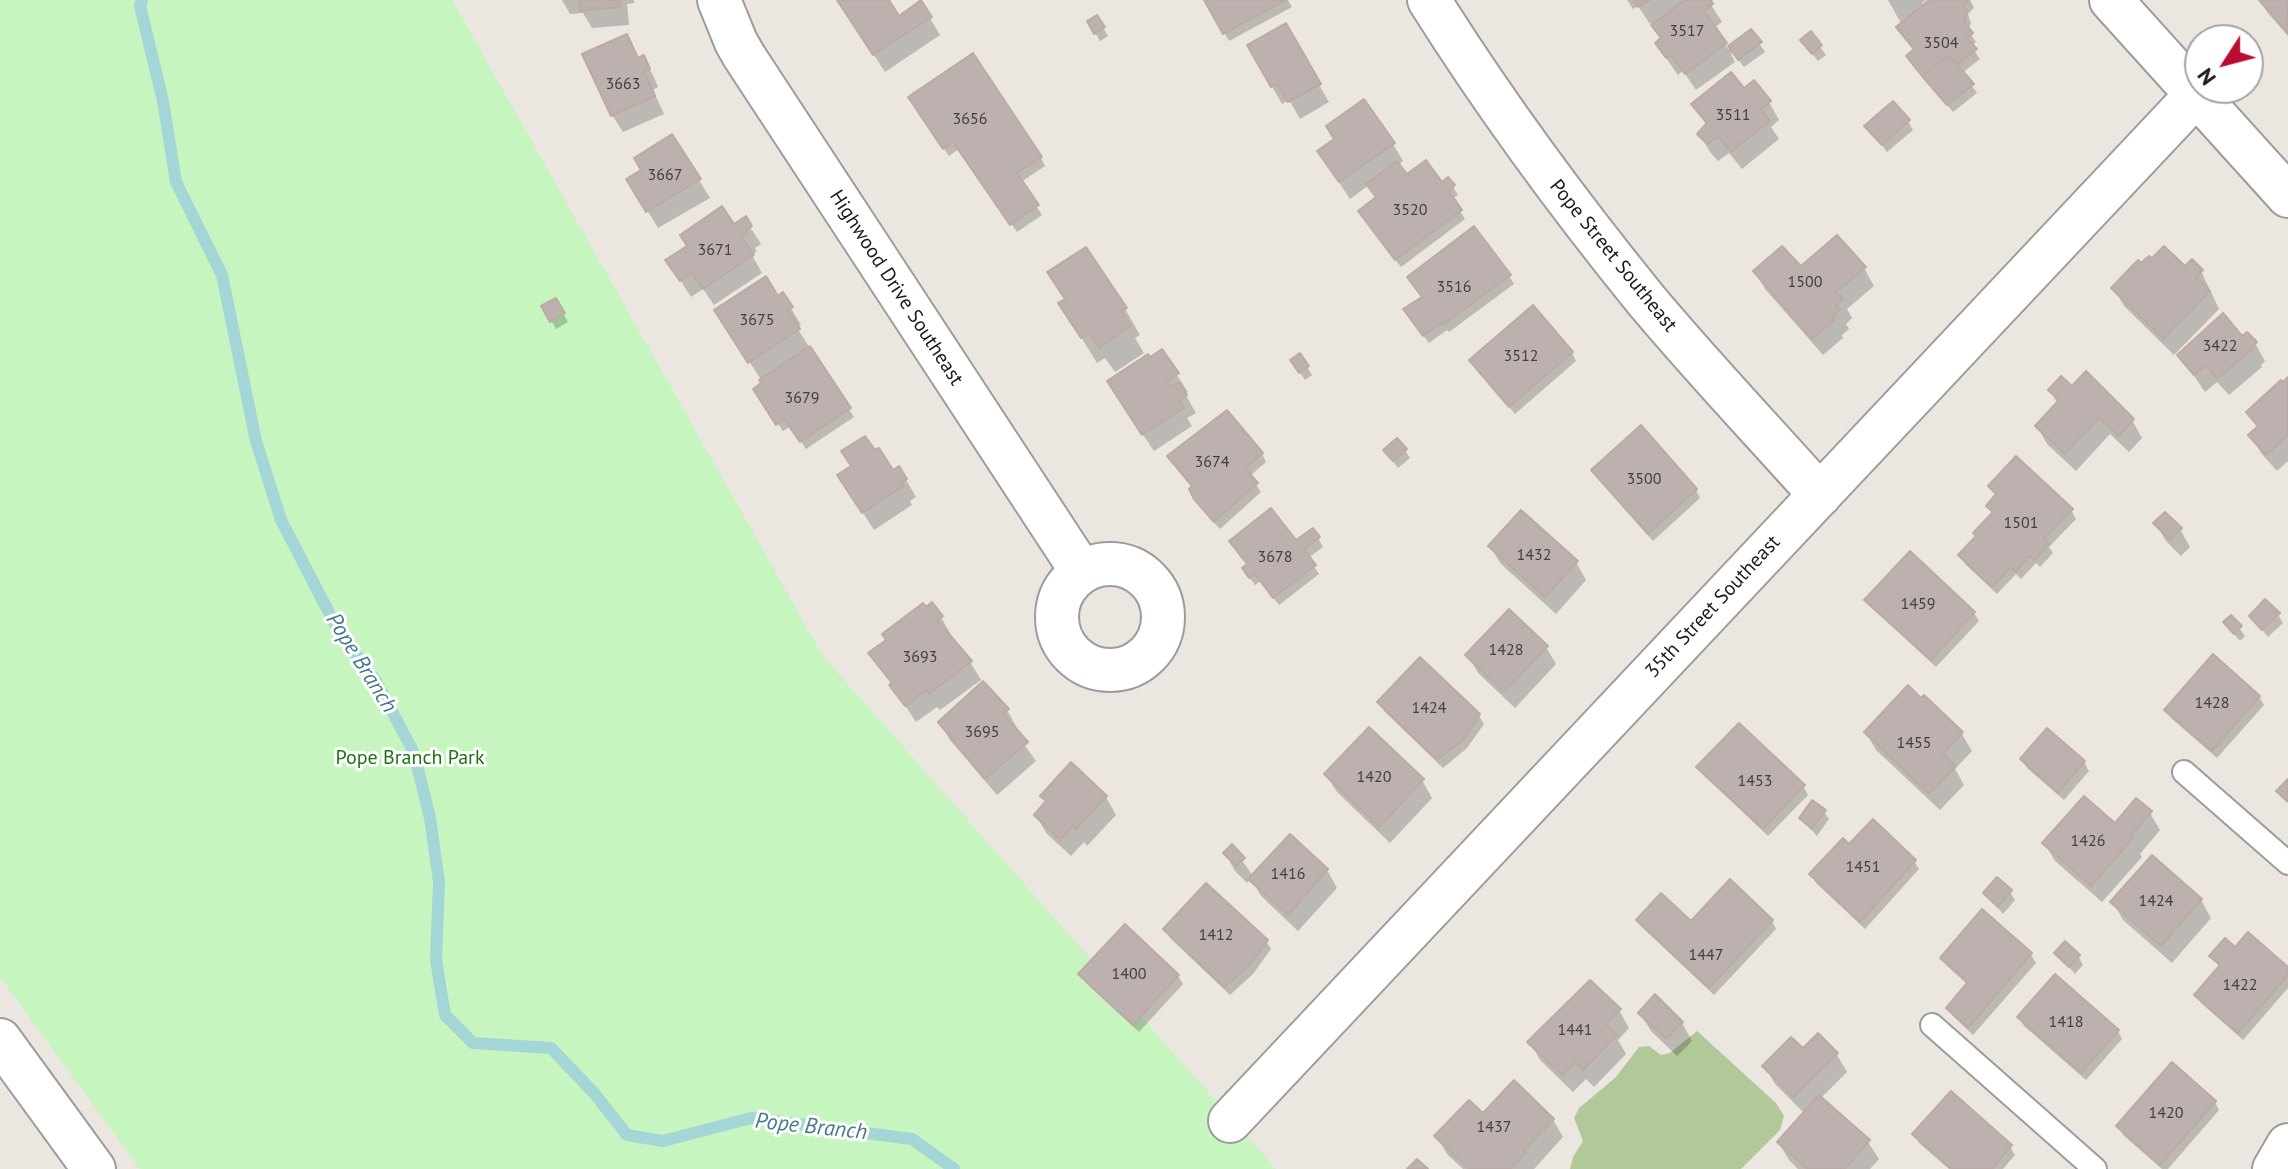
<!DOCTYPE html>
<style>
body{margin:0}
#map{position:relative;width:2288px;height:1169px;overflow:hidden;background:#ece6e1;font-family:"PT Sans",sans-serif}
canvas{display:block}
.north{position:absolute;left:2184px;top:24px;width:80px;height:80px;box-sizing:border-box;background:#fff;border:2px solid #a4a4a4;border-radius:50%;rotate:234deg;font-size:22px;font-weight:700;line-height:32px;text-align:center;color:#1b1b1b}
.north::after{content:'';display:block;margin:auto;width:28px;height:36px;background:#b90d32;clip-path:polygon(50% 0,100% 100%,50% 72%,0 100%)}
</style>
<div id="map">
<canvas width="2288" height="1169"></canvas>
<div class="north">N</div>
</div>
<script>
const c = document.querySelector('canvas').getContext('2d');
c.lineJoin = 'round';
function fill(path, color) { c.fillStyle = color; c.fill(path, 'evenodd'); }
function stroke(path, color, width, dash) { c.strokeStyle = color; c.lineWidth = width; c.lineCap = dash ? 'butt' : 'round'; c.setLineDash(dash || []); c.stroke(path); }
function write(font, color, halo, rows, align = 'center') {
  c.font = font + ' "PT Sans",sans-serif'; c.lineWidth = 6; c.setLineDash([]); c.textBaseline = 'middle'; c.strokeStyle = halo; c.fillStyle = color; for (const [text, x, y, turn = 0] of rows) {
    c.save(); c.translate(x, y); c.rotate((+turn || 0) * Math.PI / 180); c.textAlign = isNaN(turn) ? turn : align; if (halo) c.strokeText(text, 0, 0); c.fillText(text, 0, 0); c.restore();
  }
}
const forest = new Path2D(`
 M1697 1031 1776 1103 1784 1116 1780 1130 1741 1169H1570L1573 1157 1583 1141 1574 1118 1579 1108 1615 1078 1639 1047 1649 1046 1661 1055 1670 1053Z`);
const park = new Path2D(`
 M0 0H452L823 656 1276 1169H140L0 977Z`);
const shadow = new Path2D(`
 M562 0H634V3L627 4 629 25 592 28 583 13 570 14Z
 M838 0H886L898 18 921 3 940 35 885 72Z
 M1206 0H1288L1292 7 1229 41Z
 M1627 0H1708L1722 22 1714 28 1728 49 1751 31 1765 52 1744 67 1733 53 1731 54 1735 62 1696 90 1683 71 1678 75 1668 61 1658 43 1662 40 1652 23 1650 24 1638 6 1633 9Z
 M1888 0H1926L1922 3 1925 6 1933 0H1970L1974 8 1968 14 1971 23 1968 30 1976 42 1971 46 1980 59 1962 73 1977 93 1953 112 1913 65 1908 57 1916 50Z
 M2260 0H2288V36L2267 12Z
 M1097 17 1108 36 1100 41 1089 22Z
 M1285 26 1329 102 1300 119 1289 100 1282 104 1249 46Z
 M1811 34 1826 55 1818 61 1802 41Z
 M626 36 639 59 643 58 653 75 658 87 653 90 664 114 623 132 612 115Z
 M1744 91 1769 102 1779 120 1771 127 1779 139 1742 169 1729 153 1718 161 1710 152 1700 134 1707 126 1694 105Z
 M916 106 1041 158 1045 166 1021 182 1042 215 1017 232 959 149 949 156Z
 M1908 121 1913 130 1887 152 1867 126Z
 M672 136 710 198 658 228 639 197 643 170Z
 M1393 144 1403 161 1398 165 1407 176 1453 187 1458 195 1452 199 1465 219 1401 267 1365 220 1378 198 1369 185 1350 199 1319 152Z
 M733 226 750 227 761 244 755 248 757 251 752 255 762 273 714 305 703 289 691 297 668 261Z
 M1864 268 1874 286 1847 309 1852 318 1846 324 1849 329 1842 335 1843 338 1823 355 1765 289 1755 272Z
 M2186 269 2201 271 2219 309 2174 355 2124 306 2114 289Z
 M1050 273 1125 309 1140 335 1135 338 1144 353 1115 372 1105 358 1097 363 1076 329 1066 300Z
 M1509 276 1514 284 1449 332 1447 330 1429 343 1410 318 1424 298Z
 M778 298 791 308 801 325 797 328 854 417 806 449 791 426 783 431 760 398 764 384 727 328Z
 M556 300 568 322 556 329 544 307Z
 M2242 339 2255 343 2265 361 2261 365 2262 367 2229 395 2217 382 2205 392 2180 355Z
 M1162 352 1188 392 1185 394 1196 413 1187 418 1192 426 1154 451 1120 400 1150 360Z
 M1572 353 1576 361 1515 414 1477 368Z
 M1307 367 1312 375 1305 380 1297 368Z
 M2288 380V461L2277 471 2261 453 2251 435 2258 429 2248 413Z
 M2072 389 2132 420 2142 438 2129 452 2110 434 2076 471 2047 444 2037 426 2058 404 2050 391Z
 M1385 450H1405L1410 458 1398 468Z
 M1262 454 1266 462 1250 476 1261 492 1220 529 1201 508 1191 489 1194 487 1170 457Z
 M893 472 906 480 916 497 910 501 912 505 874 530 850 493Z
 M1598 478 1696 490 1700 498 1653 541Z
 M1990 486 2071 510 2076 519 2049 547 2053 553 2040 567 2036 563 2021 579 2016 574 1997 594 1965 564 1961 556 1993 515 1988 506 1997 496Z
 M2156 524 2180 529 2190 547 2181 556 2166 541Z
 M1318 538 1323 547 1308 558 1319 574 1279 605 1261 581 1255 585 1249 577V566L1296 543Z
 M1490 547 1576 562 1586 580 1556 614 1501 564Z
 M1867 600 1974 613 1979 621 1936 667 1872 608Z
 M2278 615 2283 623 2268 637 2251 616Z
 M941 617 951 635 948 637 970 662 981 680 940 710 937 707 916 722 871 653Z
 M2231 617 2245 636 2240 641 2225 623Z
 M1546 647 1556 664 1515 708 1478 673 1468 655Z
 M2259 697 2264 705 2217 758 2171 718 2167 710Z
 M1924 698 1962 734 1972 751 1955 769 1964 785 1940 810 1876 750 1866 733Z
 M1379 702 1479 716 1484 724 1467 748 1443 768 1384 711Z
 M1007 710 1017 728 1014 730 1036 761 997 795 950 740 940 723Z
 M2022 759 2084 762 2089 771 2064 800 2027 768Z
 M1699 767 1803 786 1808 795 1768 836 1704 775Z
 M1326 775 1422 780 1432 798 1390 843 1337 792Z
 M1043 796 1106 797 1116 815 1087 846 1084 842 1071 856 1046 833 1036 815 1047 803Z
 M1824 811 1829 819 1817 836 1801 818Z
 M2150 813 2160 830 2140 854 2142 857 2102 902 2055 861 2045 844 2115 826Z
 M1290 836 1327 870 1337 888 1298 931 1261 896 1251 879 1247 883 1235 871 1225 853 1232 846 1253 876Z
 M1849 847 1914 861 1919 869 1865 929 1816 883 1812 874Z
 M2010 892 2015 900 2003 914 1985 893Z
 M2201 900 2211 918 2172 963 2123 920 2113 902Z
 M1982 912 2031 955 2036 963 1973 1035 1953 1016 1948 1008 1968 985 1947 966 1942 958Z
 M1638 920 1691 924 1772 921 1776 929 1714 995 1643 928Z
 M1165 929 1266 941 1271 949 1253 974 1230 995 1170 938Z
 M2235 950 2288 970V988L2243 1040 2201 1003 2196 995 2220 968 2212 957Z
 M2057 953 2078 956 2083 965 2075 974Z
 M1081 974 1178 976 1183 984 1139 1032 1086 983Z
 M1619 1010 1629 1028 1618 1040 1626 1054 1594 1087 1586 1079 1573 1092 1540 1060 1530 1042Z
 M1640 1013 1682 1023 1692 1041 1677 1056 1651 1031Z
 M2019 1017 2118 1031 2122 1039 2086 1080 2024 1026Z
 M1818 1036 1837 1055 1847 1072 1820 1099 1868 1142 1879 1159 1870 1169H1798L1789 1160 1779 1143 1805 1114 1775 1084 1765 1066 1803 1051Z
 M2215 1102 2219 1110 2168 1169H2162L2123 1135 2118 1126Z
 M1483 1116 1553 1120 1563 1137 1534 1169H1463L1447 1154 1437 1136Z
 M1914 1135 2010 1147 2015 1155 2003 1169H1949L1919 1143Z`);
const stream = new Path2D(`
 M142 0 140 6 163 101 176 182 222 275 256 441 281 520 339 632 376 681 414 753 430 818 439 882 436 960 445 1015 473 1043 551 1048 594 1093 627 1135 663 1141 751 1118 912 1139 954 1169`);
const building = new Path2D(`
 M579 0H619L620 7 580 11Z
 M837 0H889L899 16 921 0 932 17 873 55Z
 M1204 0H1286L1223 34Z
 M1633 0H1650L1638 7Z
 M1685 0H1711L1713 4 1704 11 1727 43 1685 74 1671 55 1666 58 1655 43 1661 38 1651 25Z
 M1929 0H1969L1964 5 1967 13 1964 22 1973 33 1967 38 1977 49 1957 65 1949 55 1922 76 1906 56 1914 49 1896 27Z
 M2259 0H2288V33Z
 M1097 15 1105 27 1094 34 1087 21Z
 M1286 23 1321 84 1288 102 1277 84 1271 87 1247 45Z
 M1751 29 1762 42 1738 60 1728 46Z
 M1811 31 1822 45 1812 54 1800 40Z
 M627 34 638 58 644 55 650 69 644 71 655 96 611 116 582 54Z
 M973 53 1042 157 1017 173 1039 205 1010 225 953 142 943 149 908 97Z
 M1949 55 1974 84 1947 105 1922 76Z
 M1731 72 1744 88 1754 80 1771 101 1761 110 1770 121 1731 152 1718 137 1707 144 1697 134 1707 123 1691 104Z
 M1364 99 1395 143 1339 182 1317 151 1334 139 1326 126Z
 M1893 101 1910 120 1882 145 1864 126Z
 M672 134 701 179 646 212 626 179 641 170 634 158Z
 M1426 160 1442 182 1448 177 1455 185 1449 191 1462 210 1395 260 1358 211 1376 197 1366 184 1397 161 1407 174Z
 M722 206 734 224 746 216 752 226 746 230 748 233 742 237 754 255 703 289 692 273 680 281 665 260 687 246 680 235Z
 M1474 226 1511 275 1443 325 1441 323 1423 336 1403 309 1422 297 1407 277Z
 M1837 235 1866 267 1836 292 1843 299 1836 306 1840 310 1833 316 1835 319 1812 339 1753 271 1782 246 1801 266Z
 M2164 246 2185 266 2192 259 2203 270 2196 277 2210 291 2163 339 2111 288 2138 260 2141 263 2149 256 2152 258Z
 M1086 247 1127 308 1121 311 1131 326 1099 348 1089 333 1081 338 1058 303 1065 299 1047 272Z
 M766 276 778 296 783 292 793 307 788 310 800 329 748 363 714 310Z
 M556 298 565 313 550 322 541 306Z
 M1533 305 1573 352 1509 407 1469 360Z
 M2223 313 2242 336 2247 332 2257 342 2252 347 2254 348 2217 379 2206 366 2194 375 2177 355Z
 M810 346 851 408 800 442 784 419 776 425 753 389 761 383 759 380Z
 M1162 349 1179 373 1167 382 1170 387 1179 382 1187 395 1179 400 1184 408 1142 435 1107 381 1148 354 1150 357Z
 M1300 353 1309 366 1299 373 1290 360Z
 M2086 371 2134 419 2118 436 2099 418 2065 454 2035 426 2059 400 2048 390 2061 376 2072 386Z
 M2288 377V435L2266 455 2248 435 2258 426 2246 412 2281 380 2283 382Z
 M1227 410 1263 453 1245 468 1258 483 1214 522 1194 499 1189 489 1192 486 1167 456Z
 M1641 425 1697 489 1648 534 1591 470Z
 M865 436 875 450 879 448 893 470 899 466 907 479 901 483 904 486 862 513 837 475 851 466 841 451Z
 M1397 438 1407 449 1393 461 1383 450Z
 M2016 456 2073 509 2044 539 2049 544 2035 560 2030 556 2015 572 2011 567 1992 587 1958 555 1976 536 1973 533 1993 512 1986 506 1996 494 1988 486Z
 M1271 508 1296 540 1313 528 1320 537 1304 549 1316 565 1273 598 1255 574 1249 578 1242 568 1247 564 1229 541Z
 M1521 510 1578 561 1545 597 1488 546Z
 M2165 512 2182 528 2170 540 2153 523Z
 M1910 551 1975 612 1931 660 1864 600Z
 M2265 599 2280 613 2262 630 2249 616Z
 M932 602 943 616 937 620 972 661 929 694 926 690 905 706 889 685 892 683 868 653 886 640 882 634 923 603 926 607Z
 M1509 609 1548 646 1504 692 1465 655Z
 M2231 615 2242 626 2234 634 2223 622Z
 M2213 654 2260 696 2212 751 2164 710Z
 M1420 657 1480 714 1463 740 1437 760 1377 702Z
 M983 681 1009 709 1003 714 1028 742 985 779 938 722Z
 M1908 685 1921 698 1924 695 1963 732 1943 754 1956 766 1929 794 1864 732Z
 M1739 723 1805 785 1763 829 1696 767Z
 M1369 727 1424 779 1379 827 1324 774Z
 M2047 728 2085 761 2058 793 2020 759Z
 M1071 762 1107 796 1076 829 1073 826 1060 840 1034 815 1046 801 1040 796Z
 M2288 779V802L2276 791Z
 M2084 796 2115 823 2136 798 2152 811 2131 836 2133 838 2091 886 2042 843Z
 M1812 800 1826 810 1812 829 1799 818Z
 M1873 819 1916 860 1860 922 1809 874 1843 838 1849 844Z
 M1290 834 1328 869 1288 915 1248 879Z
 M1232 844 1245 858 1236 866 1223 853Z
 M2152 855 2202 899 2161 946 2110 902Z
 M1997 877 2012 890 1998 907 1983 893Z
 M1730 879 1773 920 1709 988 1636 920 1661 893 1691 921Z
 M1206 883 1268 940 1249 966 1224 987 1163 929Z
 M1982 909 2032 953 1968 1028 1946 1008 1968 982 1940 958Z
 M1125 924 1179 975 1133 1025 1078 974Z
 M2248 932 2288 967V975L2238 1033 2194 995 2220 965 2209 956 2225 938 2235 947Z
 M2065 941 2080 955 2069 967 2054 953Z
 M2055 974 2119 1030 2081 1073 2017 1017Z
 M1590 980 1621 1009 1606 1024 1617 1035 1583 1070 1575 1062 1562 1075 1527 1042Z
 M1655 994 1683 1022 1666 1039 1638 1013Z
 M1818 1033 1838 1053 1793 1097 1762 1066 1791 1037 1803 1048Z
 M2172 1062 2216 1101 2160 1165 2116 1126Z
 M1514 1080 1554 1119 1524 1150 1526 1153 1510 1169H1469L1434 1136 1469 1100 1483 1113Z
 M1951 1091 2012 1145 1992 1169H1951L1912 1134Z
 M1819 1095 1870 1140 1845 1169H1807L1777 1142Z
 M1417 1159 1427 1168 1428 1169H1407Z`);
const service = new Path2D(`
 M2184 772 2288 863
 M1932 1025 2095 1169`);
const minor = new Path2D(`
 M719 0 736 42 744 56 1082 572
 M1429 0C1495 105 1568 204 1646 300 1702 367 1762 430 1820 495
 M2111 0 2288 196
 M1057 617a53 53 0 1 1 106 0a53 53 0 1 1-106 0Z
 M0 1040 94 1169
 M1230 1121 2197 94
 M2274 1169 2288 1145`);
const numberNames = [
 ["3517",1687,31],
 ["3504",1941,43],
 ["3663",623,84],
 ["3511",1733,115],
 ["3656",970,119],
 ["3667",665,175],
 ["3520",1410,210],
 ["3671",715,250],
 ["1500",1805,282],
 ["3516",1454,287],
 ["3675",757,320],
 ["3422",2220,346],
 ["3512",1521,356],
 ["3679",802,398],
 ["3674",1212,462],
 ["3500",1644,479],
 ["1501",2021,523],
 ["1432",1534,555],
 ["3678",1275,557],
 ["1459",1918,604],
 ["1428",1506,650],
 ["3693",920,657],
 ["1428",2212,703],
 ["1424",1429,708],
 ["3695",982,732],
 ["1455",1914,743],
 ["1420",1374,777],
 ["1453",1755,781],
 ["1426",2088,841],
 ["1451",1863,867],
 ["1416",1288,874],
 ["1424",2156,901],
 ["1412",1216,935],
 ["1447",1706,955],
 ["1400",1129,974],
 ["1422",2240,985],
 ["1418",2066,1022],
 ["1441",1575,1030],
 ["1420",2166,1113],
 ["1437",1494,1127]
];
const streetNames = [
 ["Pope Street Southeast",1613,256,51],
 ["Highwood Drive Southeast",896,288,57],
 ["35th Street Southeast",1713,607,-47]
];
const parkNames = [
 ["Pope Branch Park",410,758]
];
const waterNames = [
 ["Pope Branch",361,663,58],
 ["Pope Branch",811,1127,6]
];
fill(forest, '#b1c998');
fill(park, '#c6f5bf');
fill(shadow, '#0003');
stroke(stream, '#a4d6d7', 12);
fill(building, '#bcb1ae');
stroke(building, '#bcaaa5', 2);
stroke(service, '#9c9c9c', 26);
stroke(minor, '#9c9c9c', 46);
stroke(service, '#fff', 22);
stroke(minor, '#fff', 42);
write('16px', '#434040', null, numberNames);
write('20px', '#1b1b1b', '#fff', streetNames);
write('20px', '#1e7012', '#fff', parkNames);
write('italic 22px', '#46798d', '#fff', waterNames);
</script>
